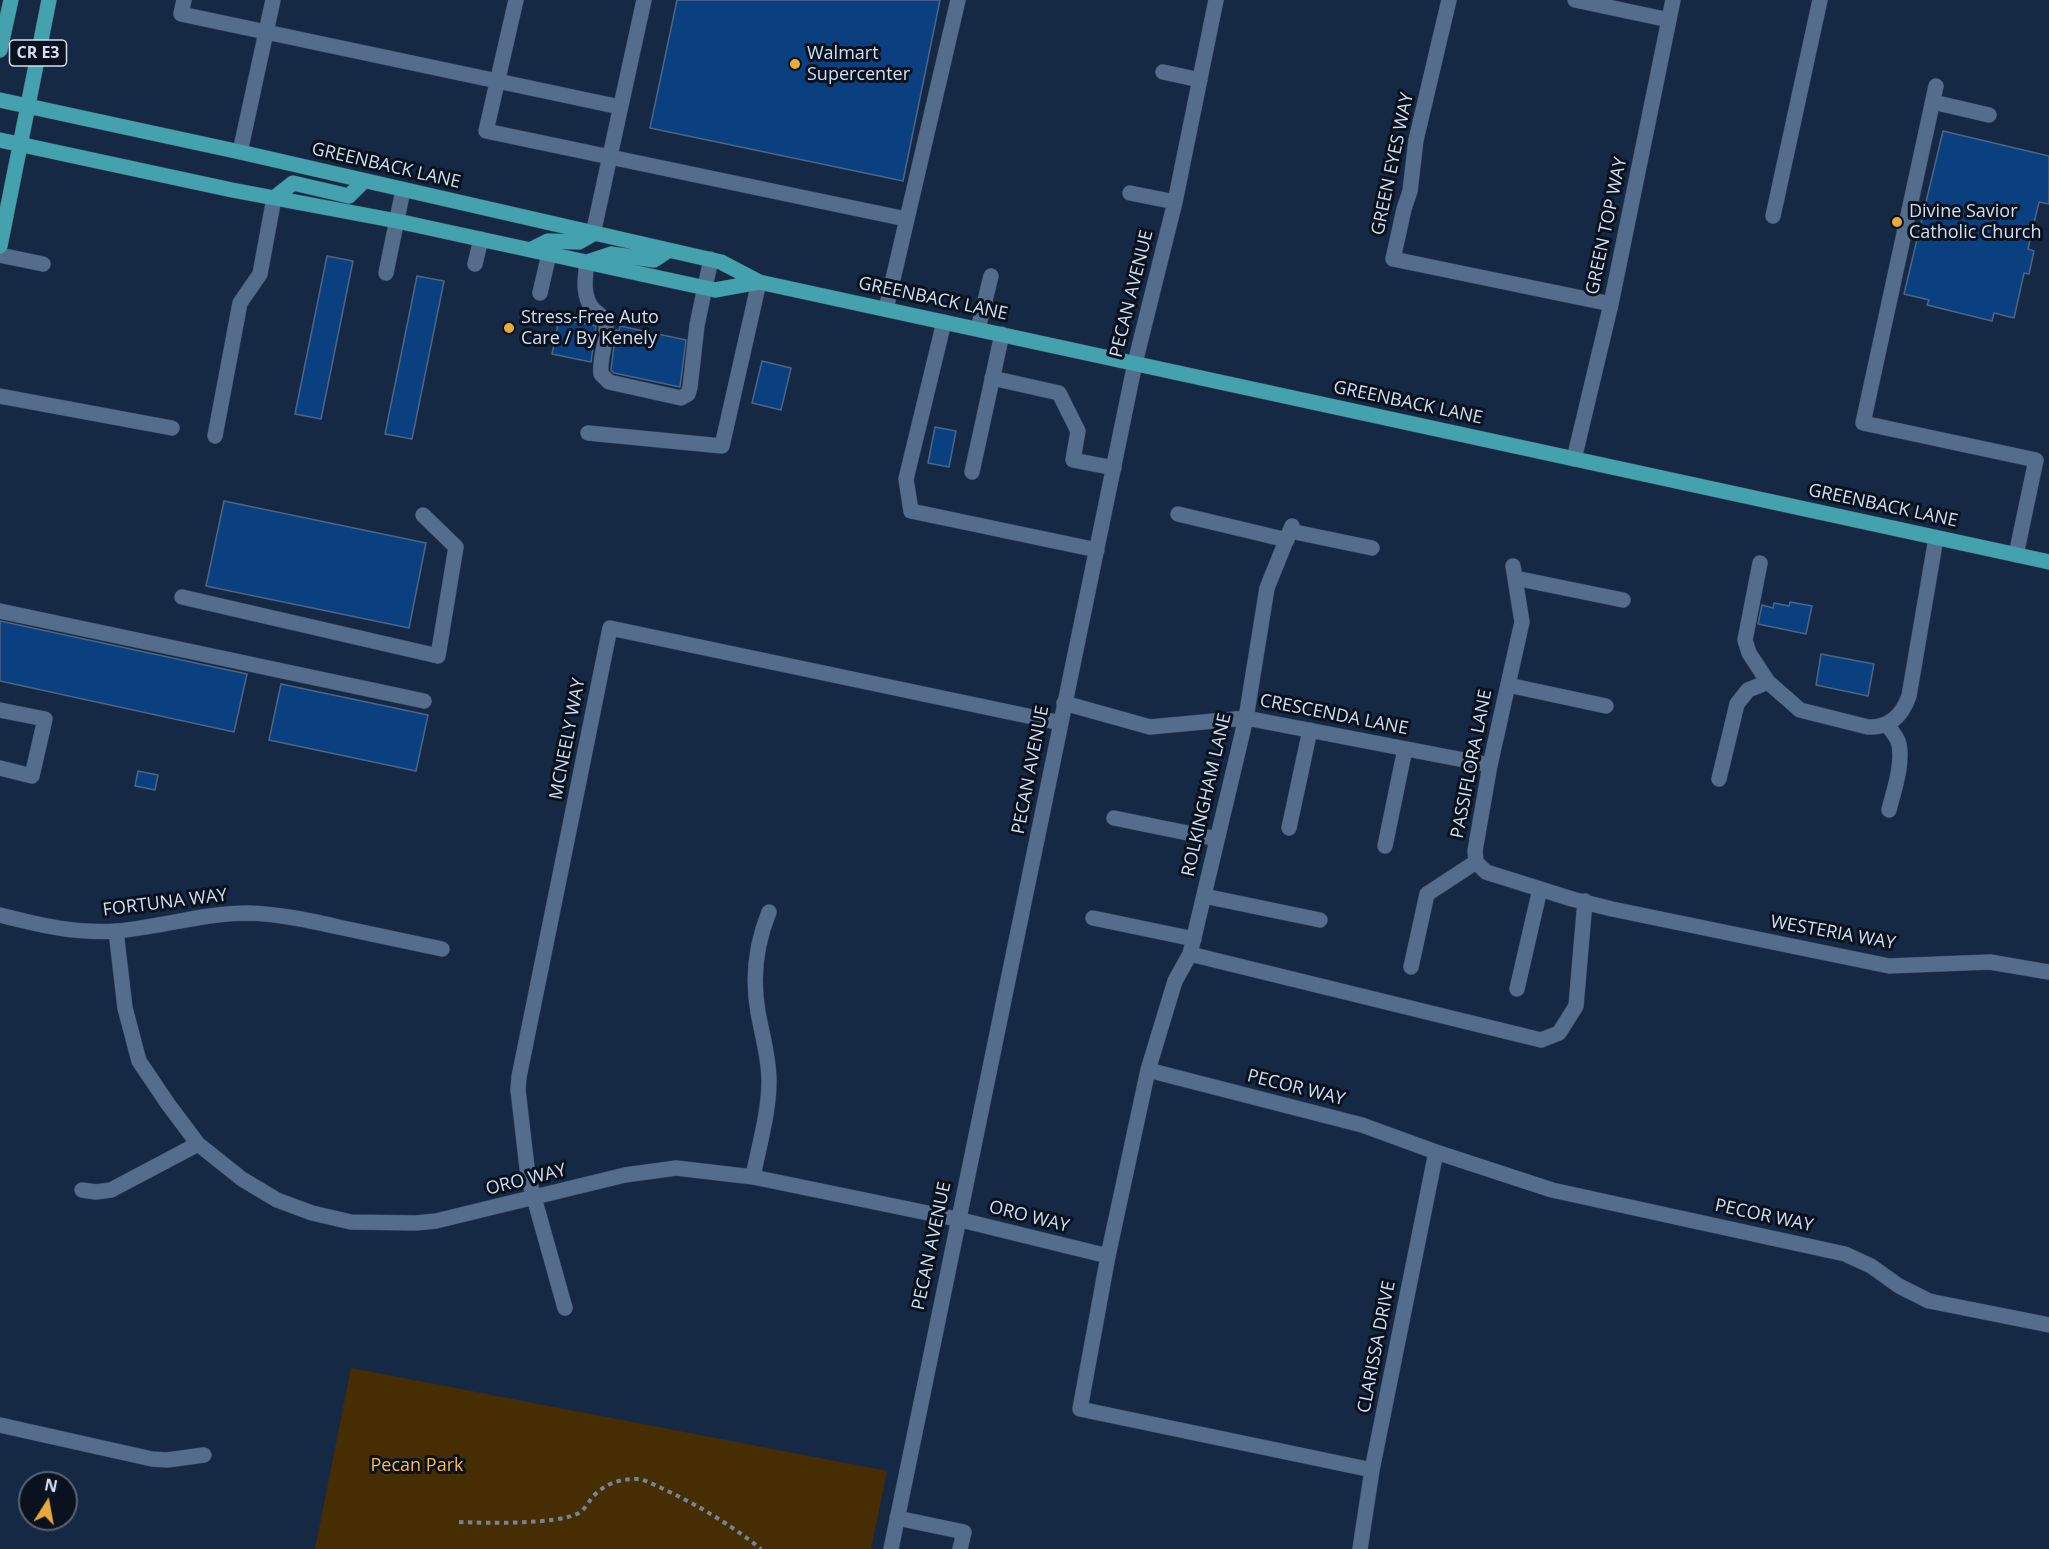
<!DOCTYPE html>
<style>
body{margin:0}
#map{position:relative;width:2049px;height:1549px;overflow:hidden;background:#152945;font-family:"Open Sans",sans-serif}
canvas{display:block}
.north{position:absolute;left:18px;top:1471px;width:60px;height:60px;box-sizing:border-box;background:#09121e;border:2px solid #596472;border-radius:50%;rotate:11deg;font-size:16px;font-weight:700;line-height:24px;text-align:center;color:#d2dff1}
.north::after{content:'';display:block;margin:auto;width:21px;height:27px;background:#eba93a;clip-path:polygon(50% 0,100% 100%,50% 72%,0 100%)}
</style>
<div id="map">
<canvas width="2049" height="1549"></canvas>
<div class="north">N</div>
</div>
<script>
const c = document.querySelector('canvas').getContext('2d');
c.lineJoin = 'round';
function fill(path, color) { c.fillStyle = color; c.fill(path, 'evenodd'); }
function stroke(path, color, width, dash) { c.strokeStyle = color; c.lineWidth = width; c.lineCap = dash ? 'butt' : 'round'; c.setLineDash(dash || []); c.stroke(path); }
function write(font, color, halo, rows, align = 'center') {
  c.font = font + ' "Open Sans",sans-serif'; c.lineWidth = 6; c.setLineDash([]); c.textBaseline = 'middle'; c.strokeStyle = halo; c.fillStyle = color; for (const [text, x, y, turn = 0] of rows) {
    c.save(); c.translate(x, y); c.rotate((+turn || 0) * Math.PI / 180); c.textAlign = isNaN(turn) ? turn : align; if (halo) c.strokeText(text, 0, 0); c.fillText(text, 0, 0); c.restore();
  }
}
const green = new Path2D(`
 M351 1368 887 1471 871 1549H315Z`);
const building = new Path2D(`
 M677 0H940L903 181 650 128Z
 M1943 131 2049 156V204L2039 202 2028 249 2034 251 2029 274 2024 273 2014 318 1994 313 1992 321 1927 305 1929 300 1904 294Z
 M327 256 353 261 321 419 295 414Z
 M417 276 444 281 412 439 385 434Z
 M559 319 596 326 591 362 552 354Z
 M620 326 686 340 680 387 614 373 611 370 616 330 619 331Z
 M762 361 791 368 781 410 752 403Z
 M935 427 956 431 949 467 928 463Z
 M224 501 426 543 409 628 206 586Z
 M1790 602 1812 606 1806 634 1758 624 1762 605 1773 608 1774 603 1789 606Z
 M0 621 247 674 234 732 0 681Z
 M1821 654 1874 664 1868 696 1816 685Z
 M281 684 428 715 416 771 269 740Z
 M138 771 158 775 155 790 135 786Z`);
const path = new Path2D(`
 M459 1522C486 1523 556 1525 579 1513 584 1510 588 1503 591 1499 604 1483 621 1478 641 1479 684 1497 725 1520 761 1549`);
const minor = new Path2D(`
 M184 0 181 14 620 107
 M516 0 486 131 906 219
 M1449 0 1416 140 1410 191 1404 209 1393 259 1611 304
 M1575 0 1669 20
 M1163 72 1200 80
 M1936 86 1863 423 2036 460 2016 555
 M1933 102 1989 115
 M240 152 273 0
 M1130 193 1175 202
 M1773 216 1820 0
 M593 234 644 0
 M0 255 43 264
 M587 262C585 278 582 296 593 309 599 315 606 317 606 327 607 343 599 358 601 374L609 382 681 398 688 394 690 387 697 325 711 259
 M475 264 481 239
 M386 273 403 190
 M540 293 549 254
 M886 309 958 0
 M944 322 906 479 911 511 1097 550
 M978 329 991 276
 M992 378 1059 393 1078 431 1073 460 1114 468
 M0 396 172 428
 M588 433 722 446 759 282
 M215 436 240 303 260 274 274 198
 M1574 459 1611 304 1673 0
 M972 472 1002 334
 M1178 514 1287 540
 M1290 531 1372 548
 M1760 563 1745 640 1749 653 1768 682 1800 710 1868 727C1889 728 1902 716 1909 696L1936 538
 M1513 566 1522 622 1490 765 1475 851 1476 862 1486 872 1572 899 1612 909 1889 966 1990 962 2049 972
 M1515 578 1623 600
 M182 597 438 656 456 547 423 515
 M0 611 424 701
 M1508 685 1606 706
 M1064 703 1150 727 1246 718 1490 765
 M0 710 45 719 32 776 0 768
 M1886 724C1891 730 1897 736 1899 744 1903 765 1894 790 1889 810
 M1719 779 1737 704 1748 690 1768 682
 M1114 818 1217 839
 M1289 828 1310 730
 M1385 846 1405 749
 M1204 896 1320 920
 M0 915C39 925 76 934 117 931 161 927 204 913 248 913 281 914 312 921 343 928 376 935 409 942 442 949
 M1093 918 1194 939
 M116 931 125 1008 139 1061 168 1104 198 1144 242 1179 277 1200 312 1213 351 1222 416 1223 436 1221 625 1175 676 1168 753 1177 957 1219 1108 1256
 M1190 954 1541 1040 1559 1033 1576 1006 1585 901
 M1411 967 1427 894 1476 862
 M1517 989 1540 889
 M1148 1070 1175 981 1190 954 1246 718 1267 588 1292 526
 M753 1177C759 1145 769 1113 769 1081 769 1057 762 1035 758 1012 752 978 756 944 769 912
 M82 1190 96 1192 111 1190 198 1144
 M565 1308 528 1176 518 1090 519 1077 610 628 1061 723
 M0 1425 152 1459 167 1460 204 1455
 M1372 1470 1080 1409 1108 1256 1148 1070 1362 1125 1436 1152 1552 1190 1845 1254 1871 1266 1899 1286 1929 1301 2049 1325
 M897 1518 964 1532 960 1549
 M891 1549 1135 363 1175 202 1216 0
 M1360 1549 1372 1470 1436 1152`);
const major = new Path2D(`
 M0 50 11 0
 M0 100 240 152 721 262 759 282 2049 562
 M0 140 232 190 397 221 715 290 759 282
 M274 198 293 183 349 196 364 181
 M0 246 49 0
 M530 250 548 241 579 242 593 234
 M587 262 611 254 654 260 669 250`);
const markers = [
 [795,64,6,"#eba93a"],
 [1897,222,6,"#eba93a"],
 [509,328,6,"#eba93a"]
];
const shields = [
 [38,53,57]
];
const shieldNames = [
 ["CR E3",38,53]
];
const poiNames = [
 ["Walmart",807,54],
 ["Supercenter",807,75],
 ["Divine Savior",1909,212],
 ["Catholic Church",1909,233],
 ["Stress-Free Auto",521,318],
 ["Care / By Kenely",521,339]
];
const streetNames = [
 ["GREEN EYES WAY",1393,164,-78],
 ["GREENBACK LANE",386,166,13],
 ["GREEN TOP WAY",1607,226,-78],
 ["PECAN AVENUE",1132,294,-76],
 ["GREENBACK LANE",933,299,12],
 ["GREENBACK LANE",1408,403,12],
 ["GREENBACK LANE",1883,506,12],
 ["CRESCENDA LANE",1334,715,11],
 ["MCNEELY WAY",568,739,-79],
 ["PASSIFLORA LANE",1472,764,-79],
 ["PECAN AVENUE",1031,770,-79],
 ["ROLKINGHAM LANE",1207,795,-77],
 ["FORTUNA WAY",165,903,-7],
 ["WESTERIA WAY",1833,933,10],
 ["PECOR WAY",1296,1088,14],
 ["ORO WAY",526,1180,-14],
 ["PECOR WAY",1764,1216,12],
 ["ORO WAY",1029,1217,14],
 ["PECAN AVENUE",932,1246,-78],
 ["CLARISSA DRIVE",1377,1347,-79]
];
const parkNames = [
 ["Pecan Park",417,1466]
];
fill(green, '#472e02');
fill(building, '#0b4080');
stroke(building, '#4d6584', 1.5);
stroke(minor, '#37475e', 16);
stroke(major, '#37475e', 16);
stroke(path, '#72839a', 4, [4.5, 4.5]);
stroke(minor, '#556d8d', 15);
stroke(major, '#44a1ae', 15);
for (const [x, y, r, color] of markers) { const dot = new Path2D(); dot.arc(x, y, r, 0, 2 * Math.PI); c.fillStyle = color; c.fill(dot); stroke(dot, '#09121e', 2); }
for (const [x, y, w] of shields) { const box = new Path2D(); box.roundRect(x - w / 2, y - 13, w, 26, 4.5); c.fillStyle = '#09121e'; c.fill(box); stroke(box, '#d2dff1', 1.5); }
write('bold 16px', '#d2dff1', null, shieldNames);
write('18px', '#d2dff1', '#09121e', poiNames, 'left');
write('18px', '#d2dff1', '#09121e', streetNames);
write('18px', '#feb844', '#09121e', parkNames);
</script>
